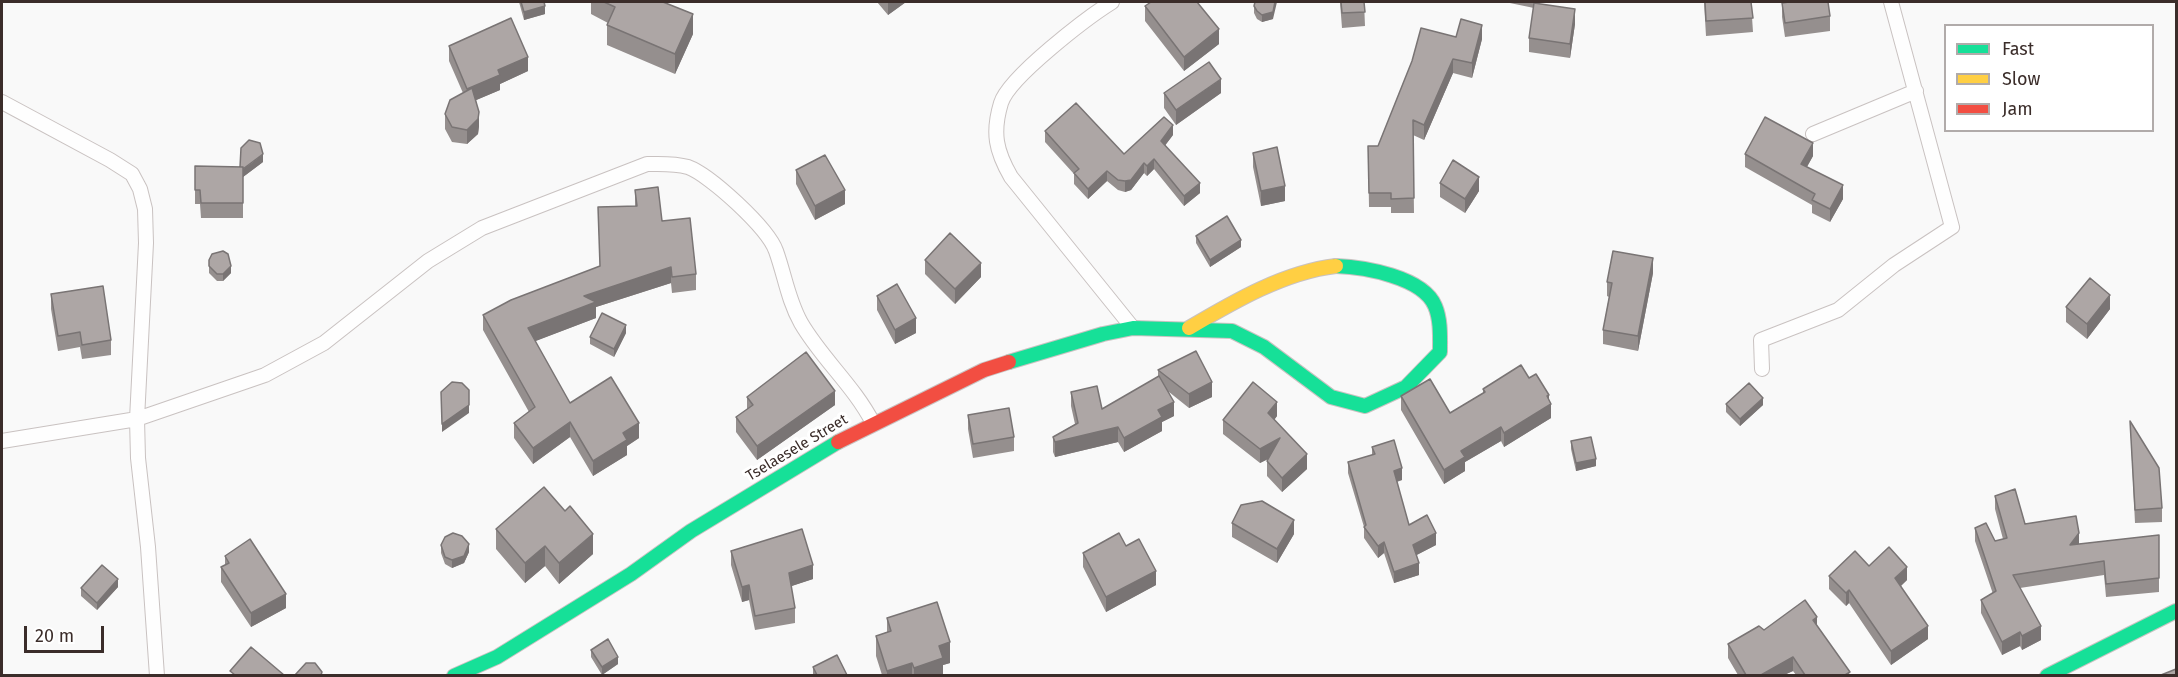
<!DOCTYPE html>
<style>
body{margin:0}
#map{position:relative;width:2178px;height:677px;overflow:hidden;background:#f9f9f9;font-family:"Fira Sans",sans-serif}
canvas{display:block}
.frame{position:absolute;inset:0;border:3px solid #3b2d2a;pointer-events:none}
.legend{position:absolute;left:1944px;top:24px;width:210px;height:108px;box-sizing:border-box;background:#fff;border:2px solid #b1abaa;margin:0;padding:8px 10px;list-style:none;font-size:18px;color:#3b2d2a}
.legend li{display:flex;align-items:center;gap:12px;height:30px}
.legend b{width:30px;border:2px solid #b1abaa}
.scale{position:absolute;left:24px;top:626px;width:80px;height:27px;box-sizing:border-box;border:3px solid #3b2d2a;border-top:0;padding-left:8px;font-size:18px;line-height:21px;white-space:nowrap;color:#3b2d2a;-webkit-text-stroke:4px #fff;paint-order:stroke}
</style>
<div id="map">
<canvas width="2178" height="677"></canvas>
<div class="frame"></div>
<ul class="legend">
<li><b style="height:8px;background:#16e098"></b>Fast</li>
<li><b style="height:8px;background:#ffcf43"></b>Slow</li>
<li><b style="height:8px;background:#f24e42"></b>Jam</li>
</ul>
<div class="scale">20 m</div>
</div>
<script>
const c = document.querySelector('canvas').getContext('2d');
c.lineJoin = 'round';
function stroke(path, color, width, dash) { c.strokeStyle = color; c.lineWidth = width; c.lineCap = dash ? 'butt' : 'round'; c.setLineDash(dash || []); c.stroke(path); }
function fill(path, color) { c.fillStyle = color; c.fill(path, 'evenodd'); }
function write(font, color, halo, rows, align = 'center') {
  c.font = font + ' "Fira Sans",sans-serif'; c.lineWidth = 6; c.setLineDash([]); c.textBaseline = 'middle'; c.strokeStyle = halo; c.fillStyle = color; for (const [text, x, y, turn = 0] of rows) {
    c.save(); c.translate(x, y); c.rotate((+turn || 0) * Math.PI / 180); c.textAlign = isNaN(turn) ? turn : align; if (halo) c.strokeText(text, 0, 0); c.fillText(text, 0, 0); c.restore();
  }
}
const lane = new Path2D(`
 M1112 2C1088 17 1009 77 1001 103 992 133 996 151 1011 177L1132 327
 M2 102 110 160 132 174 140 189 145 209 146 243 137 419 138 458 148 547 157 676
 M1813 134 1916 91
 M1762 369 1761 340 1838 310 1894 265 1952 227 1891 2
 M2 441 137 419 265 375 324 343 428 261 482 228 647 164C661 164 674 163 688 167 710 175 768 228 776 251 785 276 788 300 801 323 822 359 854 386 873 423`);
const fast = new Path2D(`
 M1009 362 1103 334 1133 328 1232 331 1264 347 1331 397 1365 406 1406 387 1440 352C1440 337 1441 320 1435 306 1423 277 1364 267 1336 266
 M454 676 497 657 631 574 691 531 838 442
 M2047 676 2176 611`);
const slow = new Path2D(`
 M1189 328C1233 302 1284 272 1336 266`);
const jam = new Path2D(`
 M838 442 984 370 1009 362`);
const wall = new Path2D(`
 M519 2H544L545 14 524 20Z
 M591 2H663L693 34 675 74 607 45V25L608 23 591 14Z
 M877 2H906L888 15Z
 M1340 2H1364L1365 26 1342 28Z
 M1505 2H1540L1539 4 1575 24 1570 58 1529 52V38L1534 8Z
 M1704 2H1751L1753 32 1706 36Z
 M1782 3 1830 16V31L1785 37 1782 17Z
 M1145 6 1219 44 1184 71 1145 21Z
 M1254 6 1273 19 1262 22 1257 19 1254 13Z
 M1456 37 1482 39 1472 78 1453 73 1424 140 1413 135 1414 213H1391V207H1369L1368 146H1378L1412 61Z
 M449 46 528 71 500 84V90L476 100 479 126 478 134 467 144 452 142 445 129V114L463 93 449 61Z
 M1164 93H1221L1176 125 1164 108Z
 M1045 131 1124 154 1173 135 1165 145 1200 193 1184 206 1154 169 1147 176 1144 173 1131 190 1125 192 1118 190 1107 181 1088 199 1074 184V174L1045 142Z
 M1253 153 1285 201 1261 206 1253 167Z
 M1745 154 1813 156 1807 167 1843 199 1830 222 1812 213V205L1745 167Z
 M263 162 243 177V218H201L200 204H195V166L240 167Z
 M796 170 845 204 815 220 796 184Z
 M1440 183 1479 191 1465 213 1440 197Z
 M635 190 662 221 696 274V290L672 293 671 283 596 307V318L535 341 570 403 639 438 627 446V455L593 476 570 437 533 464 514 438V423L529 412 483 330V315L600 266 598 207 635 206Z
 M1196 236 1241 247 1210 267 1196 243Z
 M209 260 231 273 223 281H217L209 273Z
 M925 260 981 277 955 304 925 274Z
 M1653 273 1638 351 1603 344V330L1609 297 1607 296V282Z
 M51 294 111 340V355L82 359 80 347 58 351 51 309Z
 M877 296 916 333 895 344 877 310Z
 M2066 307 2110 309 2087 339 2066 322Z
 M626 333 614 357 590 344V337Z
 M1158 370 1212 397 1189 408 1169 392 1174 416 1162 422V431L1124 452 1118 442 1055 457 1053 452V437L1075 424 1071 406V392L1102 409 1158 377Z
 M1529 378 1549 400 1551 418 1504 447 1501 441 1465 462V471L1444 484 1401 410V396L1450 413 1483 393V389Z
 M747 397 835 405 757 460 736 432V417L747 409Z
 M1726 404 1763 405 1740 426 1726 412Z
 M968 415 1014 437V451L973 458 968 429Z
 M1277 416 1274 420 1307 469 1282 492 1267 476V461L1268 459 1260 463 1223 434V420Z
 M2130 421 2162 508V522L2135 523Z
 M1571 441 1596 466 1576 471 1571 449Z
 M1372 447 1402 480 1397 482 1409 525 1436 545 1416 555 1419 575 1394 583 1384 553 1378 558 1364 538V527L1348 473V462L1372 455Z
 M1995 496 2025 524 2079 544 2159 535V592L2106 597 2104 575 2020 588 2041 640 2022 650 2020 646 2002 655 1981 613V600L1993 594 1975 541V528L1995 541 2003 539 1995 509Z
 M1232 523 1294 534 1277 563 1232 537Z
 M496 529 593 554 559 584 545 566 525 583 496 549Z
 M441 545 469 552 464 563 452 568 445 564 441 553Z
 M1126 546 1156 585 1106 612 1083 567V553Z
 M731 551 813 579 791 586 795 608V623L755 630 749 600 742 602 731 565Z
 M225 556 286 608 251 627 221 582V567L225 565Z
 M1869 566 1907 580 1901 586 1928 639 1891 665 1849 603 1846 606 1829 589V576Z
 M118 587 97 610 81 596V588Z
 M887 618 950 663 943 665V675H882L876 656V636L887 632Z
 M1817 626 1850 675H1796L1793 671 1784 675H1738L1728 658V644L1764 630Z
 M591 650 618 664 602 675 591 657Z
 M813 667 847 675H813Z`);
const shadedWall = new Path2D(`
 M888 2H906L888 15Z
 M1275 2H1277L1273 19 1262 22V15Z
 M545 6V14L524 20V12Z
 M1575 9V24L1570 58V44Z
 M693 14V34L675 74V54Z
 M1482 25V39L1472 78V63Z
 M1219 29V44L1184 71V57Z
 M528 57V71L500 84V90L467 104V89L498 70Z
 M1453 59V73L1424 140V125Z
 M1221 79V93L1176 125V110Z
 M479 112V126L478 134 467 144V130Z
 M1173 125V135L1161 151V141Z
 M1813 143V156L1801 177V164Z
 M263 154V162L243 177V218V177L240 172Z
 M1154 159V169L1147 176V166Z
 M1144 163V173L1131 190 1125 192V181Z
 M1107 171V181L1088 199V189Z
 M1479 177V191L1465 213V199Z
 M1200 183V193L1184 206V196Z
 M1843 185V199L1830 222V209Z
 M1285 186V201L1261 206V191Z
 M845 190V204L815 220V206Z
 M1241 240V247L1210 267V260Z
 M1653 258V273L1638 351V336Z
 M981 263V277L955 304V289Z
 M231 266V273L223 281V274Z
 M671 267V283L596 307V318L528 344V328L584 296Z
 M2110 295V309L2087 339V324Z
 M916 318V333L895 344V330Z
 M626 325V333L614 357V349Z
 M1212 382V397L1189 408V394Z
 M469 390V413L442 432V424Z
 M835 391V405L757 460V446Z
 M1549 395V405L1551 404V418L1504 447V433Z
 M1763 398V405L1740 426V419Z
 M1174 402V416L1162 422V431L1124 452V438L1158 410Z
 M1277 402V416L1268 428V413Z
 M570 422V437L533 464V448Z
 M639 423V438L627 446V455L593 476V461L623 433Z
 M1118 427V442L1055 457V442Z
 M1501 427V441L1465 462V471L1444 484V470L1461 451Z
 M1280 438V453L1260 463V449Z
 M1307 454V469L1282 492V478Z
 M1596 459V466L1576 471V463Z
 M1402 468V480L1394 482V471Z
 M1294 520V534L1277 563V549Z
 M1436 533V545L1413 557V545Z
 M2079 533V547L2070 545Z
 M593 534V554L559 584V563Z
 M1384 542V553L1378 558V546Z
 M469 544V552L464 563 452 568V560Z
 M545 546V566L525 583V563Z
 M1419 563V575L1394 583V572Z
 M813 565V579L789 587V573Z
 M1907 567V580L1895 591V578Z
 M1156 571V585L1106 612V597Z
 M118 579V587L97 610V603Z
 M749 585V600L742 602V587Z
 M1849 590V603L1846 606V593Z
 M286 594V608L251 627V613Z
 M1817 617V631L1813 620Z
 M1928 626V639L1891 665V651Z
 M2041 626V640L2022 650V636Z
 M2020 632V646L2002 655V642Z
 M950 642V663L943 665V675H914V668L939 646Z
 M618 657V664L602 675V667Z
 M1793 657V671L1784 675H1761Z
 M912 663V675H887V671Z`);
const building = new Path2D(`
 M521 2H544L545 6 524 12Z
 M604 2H663L693 14 675 54 607 25 615 7Z
 M1151 2H1197L1219 29 1184 57 1145 6Z
 M1255 2H1275L1273 12 1262 15 1257 11 1254 6Z
 M1341 2H1364L1365 12 1342 13Z
 M1705 2H1751L1753 18 1706 21Z
 M1789 2H1828L1830 16 1785 23 1782 3Z
 M1534 3 1575 9 1570 44 1529 38Z
 M511 18 528 57 498 70 500 75 467 89 449 46Z
 M1461 19 1482 25 1472 63 1453 59 1424 125 1413 120 1414 198 1391 199V193H1369L1368 146H1378L1412 61 1421 28 1456 37Z
 M1209 62 1221 79 1176 110 1164 93Z
 M472 88 479 112 478 119 467 130 452 127 445 114 450 100Z
 M1076 103 1124 154 1164 117 1173 125 1161 141 1200 183 1184 196 1154 159 1147 166 1144 163 1131 180 1125 181 1118 180 1107 171 1088 189 1074 173 1079 169 1045 131Z
 M1765 117 1813 143 1801 164 1843 185 1830 209 1812 200 1815 194 1745 154Z
 M249 140 260 143 263 154 243 169V167H240L241 148Z
 M1277 147 1285 186 1261 191 1253 153Z
 M825 155 845 190 815 206 796 170Z
 M1453 160 1479 177 1465 199 1440 183Z
 M195 166 243 167V203H201L200 190H195Z
 M658 187 662 221 690 218 696 274 672 277 671 267 584 296 596 302 528 328 570 403 611 377 639 423 623 433 627 440 593 461 570 422 533 448 514 423 535 407 483 315 511 300 600 266 598 207 637 206 635 190Z
 M1227 216 1241 240 1210 260 1196 236Z
 M950 233 981 263 955 289 925 260Z
 M223 251 228 254 231 266 223 274H217L209 266V260L212 254Z
 M1613 251 1653 258 1638 336 1603 330 1612 283 1607 282Z
 M2090 278 2110 295 2087 324 2066 307Z
 M897 284 916 318 895 330 877 296Z
 M103 286 111 340 82 345 80 332 58 336 51 294Z
 M602 313 626 325 614 349 590 337Z
 M1196 351 1212 382 1189 394 1158 370Z
 M806 352 835 391 757 446 736 417 753 405 747 397Z
 M1521 365 1529 378 1536 374 1549 395 1547 396 1551 404 1504 433 1501 427 1461 451 1465 457 1444 470 1401 396 1430 379 1450 413 1485 392 1483 389Z
 M1159 376 1174 402 1158 410 1162 417 1124 438 1118 427 1055 442 1053 437 1078 423 1071 392 1097 386 1102 409Z
 M452 382 462 383 469 390V405L442 424 441 392Z
 M1253 382 1277 402 1268 413 1307 454 1282 478 1267 461 1280 438 1260 449 1223 420Z
 M1749 383 1763 398 1740 419 1726 404Z
 M1009 408 1014 437 973 444 968 415Z
 M2130 421 2159 468 2162 508 2135 510Z
 M1591 437 1596 459 1576 463 1571 441Z
 M1394 440 1402 468 1394 471 1409 525 1427 515 1436 533 1413 545 1419 563 1394 572 1384 542 1378 546 1364 527 1366 525 1348 462 1375 454 1372 447Z
 M544 487 565 511 570 506 593 534 559 563 545 546 525 563 496 529Z
 M2015 489 2025 524 2076 516 2079 533 2070 545 2159 535V578L2106 584 2104 561 2013 575 2041 626 2022 636 2020 632 2002 642 1981 600 1996 591 1975 528 1986 523 1995 541 2007 538 1995 496Z
 M1262 501 1294 520 1277 549 1232 523 1241 505Z
 M802 529 813 565 789 573 795 608 755 616 749 585 742 587 731 551Z
 M453 533 462 536 469 544 464 556 452 560 445 557 441 545 445 537Z
 M1119 533 1126 546 1139 539 1156 571 1106 597 1083 553Z
 M250 539 286 594 251 613 221 567 229 563 225 556Z
 M1889 547 1907 567 1895 578 1928 626 1891 651 1849 590 1846 593 1829 576 1855 551 1869 566Z
 M102 565 118 579 97 603 81 588Z
 M1805 600 1817 617 1813 620 1850 672 1845 675H1805L1793 657 1761 675H1746L1728 644 1759 626 1764 630Z
 M937 602 950 642 939 646 943 658 914 668 912 663 887 671 876 636 891 631 887 618Z
 M608 639 618 657 602 667 591 650Z
 M251 647 284 675H235L230 671Z
 M837 655 847 675H817L813 667Z
 M306 663H315L322 672 321 675H295Z
 M2176 669V675H2161Z`);
const streetNames = [
 ["Tselaesele Street",797,448,-31]
];
stroke(lane, '#c9c2c1', 16);
stroke(fast, '#c9c2c1', 16);
stroke(slow, '#c9c2c1', 16);
stroke(jam, '#c9c2c1', 16);
stroke(lane, '#fefefe', 14);
stroke(fast, '#16e098', 14);
stroke(slow, '#ffcf43', 14);
stroke(jam, '#f24e42', 14);
fill(wall, '#958f8e');
fill(shadedWall, '#797474');
fill(building, '#ada6a5');
stroke(building, '#797474', 1.5);
write('15px', '#3b2d2a', '#fff', streetNames);
</script>
